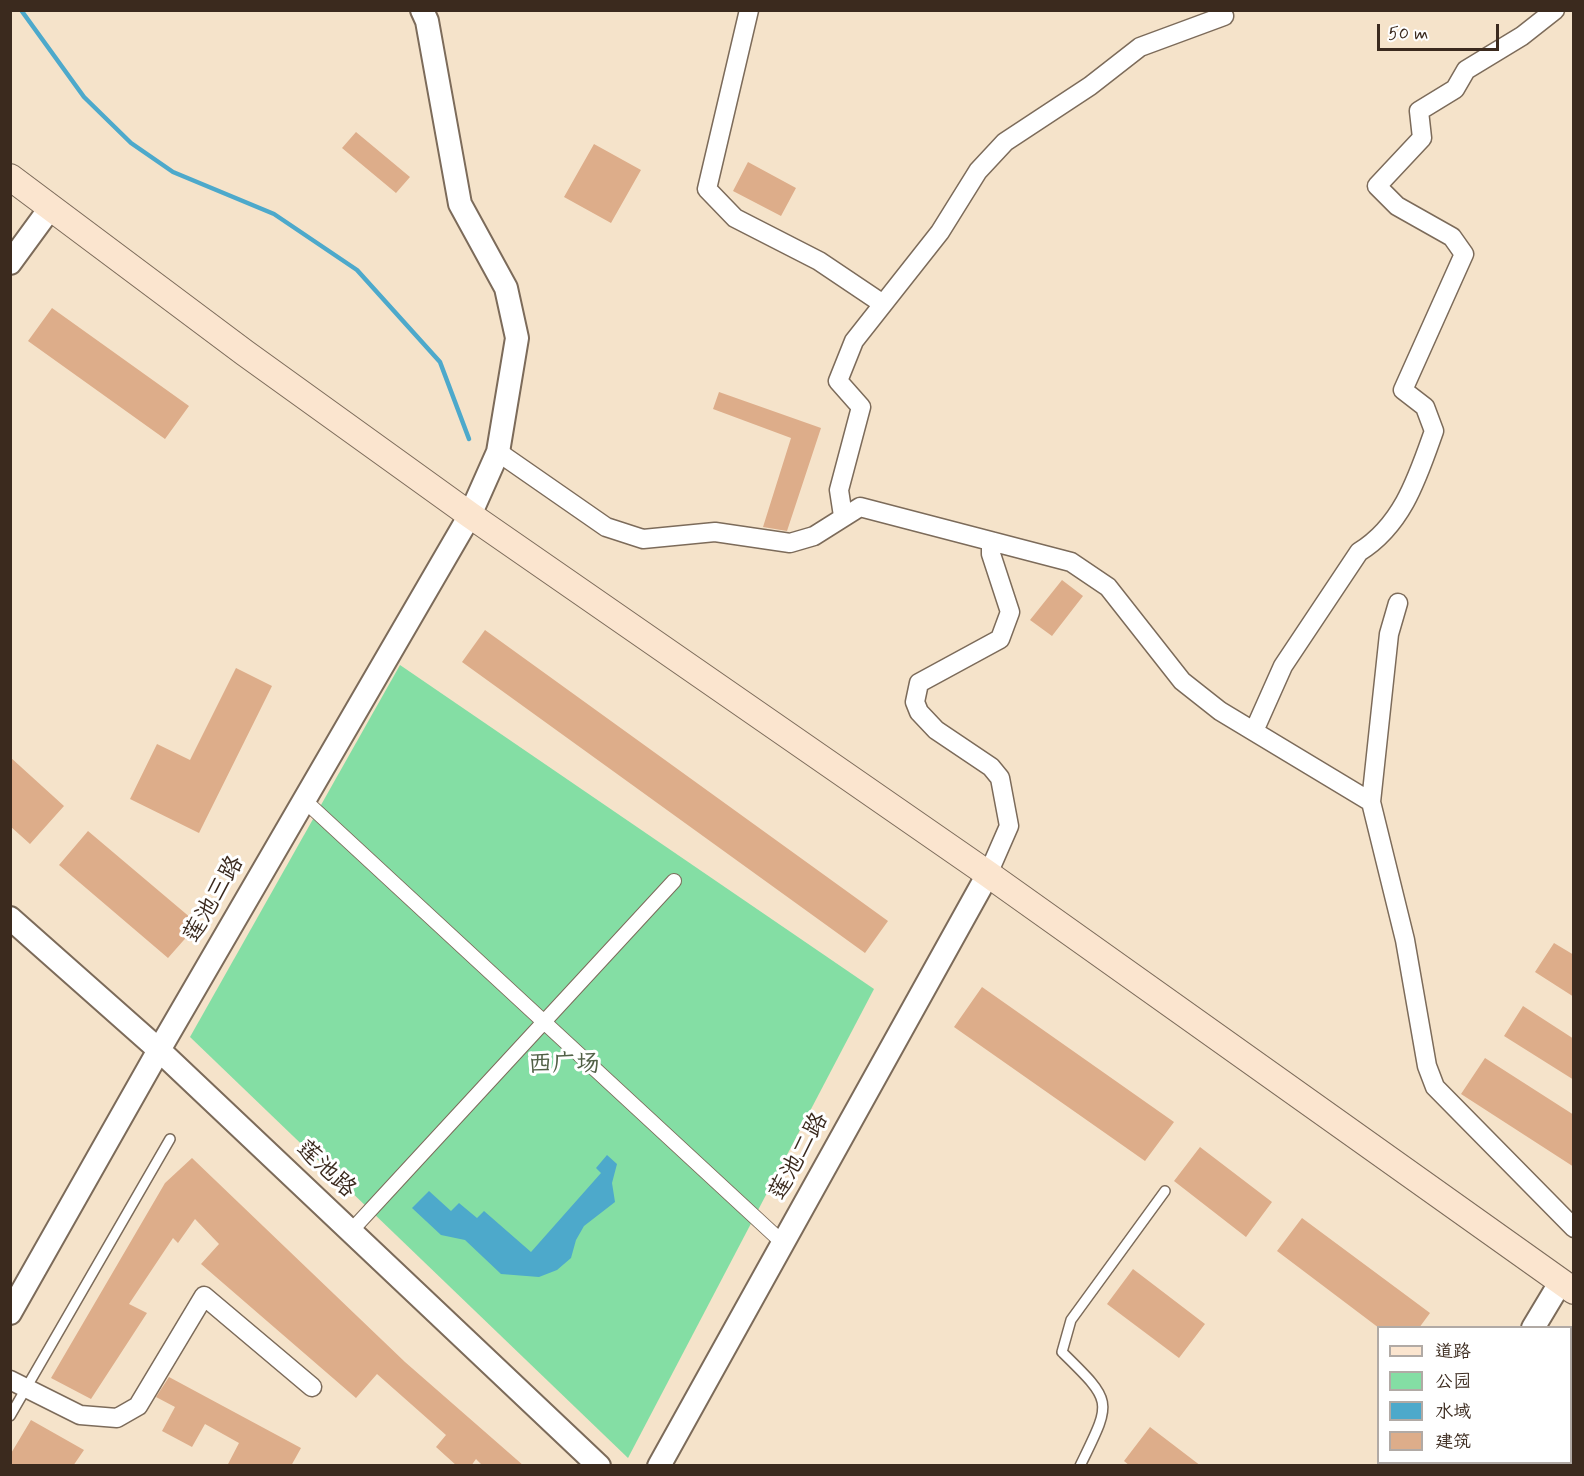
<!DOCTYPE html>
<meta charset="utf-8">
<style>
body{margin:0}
#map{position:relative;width:1584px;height:1476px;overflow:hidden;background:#f5e3ca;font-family:Mynerve,"LXGW WenKai TC",sans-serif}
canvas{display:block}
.frame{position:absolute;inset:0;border:12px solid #3b2a1e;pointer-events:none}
.legend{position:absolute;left:1377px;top:1326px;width:195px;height:138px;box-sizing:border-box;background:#fff;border:2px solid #b1aaa5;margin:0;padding:8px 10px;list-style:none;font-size:18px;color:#3b2a1e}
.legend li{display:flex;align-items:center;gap:12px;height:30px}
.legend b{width:30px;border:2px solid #b1aaa5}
.scale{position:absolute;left:1377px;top:24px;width:122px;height:27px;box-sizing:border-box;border:3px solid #3b2a1e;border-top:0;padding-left:8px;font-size:18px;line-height:21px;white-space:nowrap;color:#3b2a1e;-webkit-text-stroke:4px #fff;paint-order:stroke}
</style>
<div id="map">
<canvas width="1584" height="1476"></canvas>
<div class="frame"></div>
<ul class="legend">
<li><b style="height:8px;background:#fbe5cf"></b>道路</li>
<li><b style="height:16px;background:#84dea4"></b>公园</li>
<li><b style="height:16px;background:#4da9cb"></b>水域</li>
<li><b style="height:16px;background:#ddad8a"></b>建筑</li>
</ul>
<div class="scale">50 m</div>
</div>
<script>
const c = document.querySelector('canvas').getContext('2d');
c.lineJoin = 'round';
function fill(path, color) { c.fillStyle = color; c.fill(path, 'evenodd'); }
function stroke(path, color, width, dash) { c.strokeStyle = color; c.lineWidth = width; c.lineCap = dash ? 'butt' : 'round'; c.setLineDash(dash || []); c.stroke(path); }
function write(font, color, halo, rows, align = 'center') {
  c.font = font + ' Mynerve,"LXGW WenKai TC",sans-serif'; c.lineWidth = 6; c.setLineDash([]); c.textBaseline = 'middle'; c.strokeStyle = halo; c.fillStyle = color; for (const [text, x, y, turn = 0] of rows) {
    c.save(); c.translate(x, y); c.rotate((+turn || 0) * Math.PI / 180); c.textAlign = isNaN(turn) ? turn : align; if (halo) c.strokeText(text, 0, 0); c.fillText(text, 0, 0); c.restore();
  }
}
const green = new Path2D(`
 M400 665 874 989 628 1458 190 1037Z`);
const water = new Path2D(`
 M607 1155 617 1164 612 1183 615 1202 584 1226 576 1240 571 1258 557 1270 539 1277 501 1274 465 1240 441 1235 412 1208 429 1191 451 1211 459 1203 477 1218 484 1211 531 1252 601 1173 596 1168Z`);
const stream = new Path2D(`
 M21 10 84 97 131 143 173 172 274 214 357 270 440 362 469 439`);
const building = new Path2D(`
 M356 132 410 177 396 193 342 148Z
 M594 144 641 170 611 223 564 197Z
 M748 162 796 188 781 216 733 191Z
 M52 308 189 406 165 439 28 341Z
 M719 392 821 428 787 531 763 527 791 438 713 409Z
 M1062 580 1083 596 1052 636 1030 620Z
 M485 630 888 921 865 953 462 662Z
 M236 668 272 686 199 833 130 799 157 744 190 760Z
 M10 757 64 806 30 844 10 826Z
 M88 831 198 924 168 958 59 865Z
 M1554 943 1574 955V997L1535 972Z
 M982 987 1174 1122 1145 1161 954 1027Z
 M1523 1006 1574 1039V1080L1504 1036Z
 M1485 1058 1574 1115V1167L1461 1094Z
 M1200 1147 1272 1202 1246 1237 1174 1181Z
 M192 1158 405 1362 524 1466H483L476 1459 471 1466H457L436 1447 446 1435 377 1374 356 1398 201 1264 219 1244 195 1219 178 1243 173 1238 129 1304 147 1313 91 1399 51 1378 165 1183Z
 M1302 1218 1430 1313 1419 1328H1379L1277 1251Z
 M1133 1269 1205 1324 1179 1358 1107 1304Z
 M169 1377 301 1448 291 1466H227L239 1443 205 1424 192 1447 162 1431 175 1407 156 1397Z
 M31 1420 84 1450 73 1466H10V1455Z
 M1150 1427 1201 1466H1130L1124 1461Z`);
const service = new Path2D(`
 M10 1416 170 1139
 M1080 1466C1112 1400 1114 1403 1062 1352L1071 1320 1165 1191`);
const pedestrian = new Path2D(`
 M304 800 783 1243
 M351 1231 674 881`);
const minor = new Path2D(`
 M749 10 707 189 735 218 819 261 883 304
 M498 452 606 527 643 539 715 532 790 543 814 536 860 507 1071 562 1108 587 1182 681 1220 711 1371 802
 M843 516 839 490 861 407 838 381 854 341 940 232 978 171 1005 142 1090 86 1140 47 1224 16
 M1398 603 1389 634 1371 802 1405 940 1427 1066 1435 1087 1574 1228
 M1254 731 1283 666 1359 552C1403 525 1418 476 1434 431L1425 407 1403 390 1464 254 1452 237 1397 206 1377 186 1422 138 1419 111 1455 89 1466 70 1522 36 1555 10
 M988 874 1009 826 1000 778 991 767 936 730 919 712 915 702 919 683 1000 639 1010 612 991 554V541
 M10 1380 80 1415 117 1418 138 1406 204 1296 312 1387`);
const tertiary = new Path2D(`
 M10 263 51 207
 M10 918 159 1050 599 1466
 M10 1313 159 1050 470 515 498 452 517 338 506 288 460 204 427 21 422 10
 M1533 1328 1560 1283
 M659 1466 988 874
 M1448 1466 1450 1462`);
const secondary = new Path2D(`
 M10 177 245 353 470 515 988 874 1574 1291`);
const streetNames = [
 ["莲池三路",215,900,-60],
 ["莲池二路",800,1157,-61],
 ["莲池路",325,1170,43]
];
const parkNames = [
 ["西广场",564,1066]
];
fill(green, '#84dea4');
fill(water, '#4da9cb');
stroke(stream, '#4da9cb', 4.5);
fill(building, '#ddad8a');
stroke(service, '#7c6b5a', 12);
stroke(pedestrian, '#7c6b5a', 16);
stroke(minor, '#7c6b5a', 21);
stroke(tertiary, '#7c6b5a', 26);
stroke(secondary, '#7c6b5a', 28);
stroke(service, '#fff', 9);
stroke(pedestrian, '#fff', 14);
stroke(minor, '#fff', 18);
stroke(tertiary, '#fff', 22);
stroke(secondary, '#fbe5cf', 26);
write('24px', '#3b2a1e', '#fff', streetNames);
write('24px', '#516046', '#fff', parkNames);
</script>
